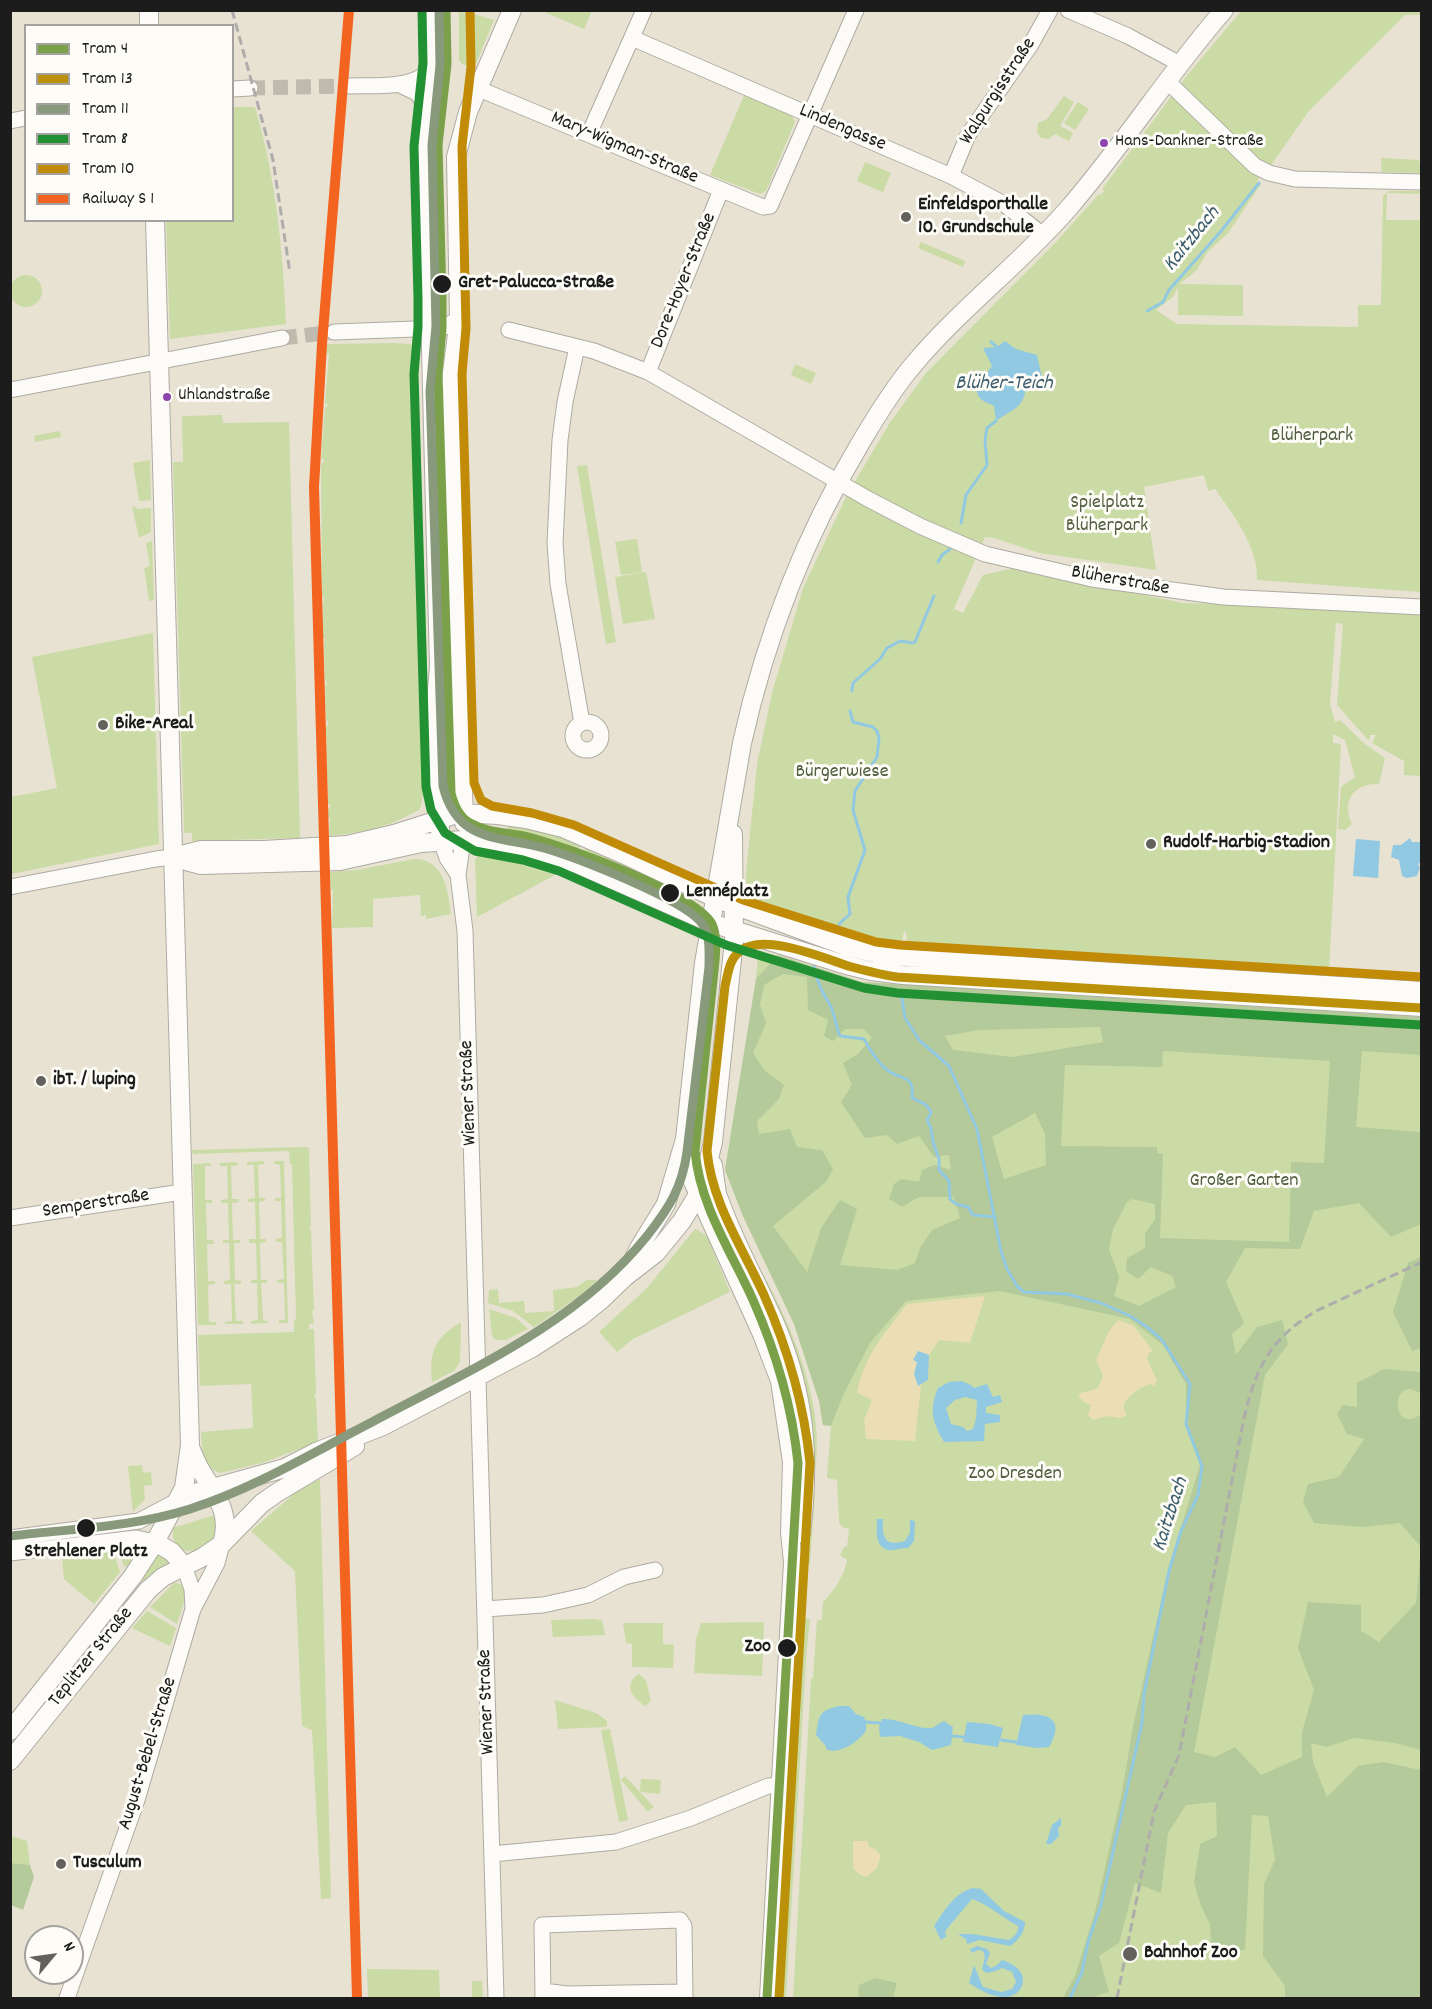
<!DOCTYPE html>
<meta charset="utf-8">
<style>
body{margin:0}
#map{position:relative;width:1432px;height:2009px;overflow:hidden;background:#e8e2d3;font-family:Dekko,sans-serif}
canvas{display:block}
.frame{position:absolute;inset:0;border:12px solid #1c1c1c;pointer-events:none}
.legend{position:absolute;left:24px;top:24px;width:210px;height:198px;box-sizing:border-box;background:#fdfcf7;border:2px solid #a3a29f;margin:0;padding:8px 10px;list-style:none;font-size:18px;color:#1c1c1c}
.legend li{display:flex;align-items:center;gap:12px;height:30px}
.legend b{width:30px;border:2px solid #a3a29f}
.north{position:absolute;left:24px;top:1925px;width:60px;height:60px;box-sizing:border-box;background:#fdfcf7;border:2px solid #a3a29f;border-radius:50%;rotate:61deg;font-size:16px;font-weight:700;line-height:24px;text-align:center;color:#1c1c1c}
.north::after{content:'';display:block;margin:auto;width:21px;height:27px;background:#63615c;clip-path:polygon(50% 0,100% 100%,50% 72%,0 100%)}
</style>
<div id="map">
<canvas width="1432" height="2009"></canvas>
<div class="frame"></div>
<ul class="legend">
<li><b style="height:8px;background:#7aa14a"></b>Tram 4</li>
<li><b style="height:8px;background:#ba9108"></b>Tram 13</li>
<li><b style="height:8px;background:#88997c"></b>Tram 11</li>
<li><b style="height:8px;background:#229133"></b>Tram 8</li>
<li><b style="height:8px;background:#c28b07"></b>Tram 10</li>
<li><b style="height:8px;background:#f36421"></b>Railway S 1</li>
</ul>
<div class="north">N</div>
</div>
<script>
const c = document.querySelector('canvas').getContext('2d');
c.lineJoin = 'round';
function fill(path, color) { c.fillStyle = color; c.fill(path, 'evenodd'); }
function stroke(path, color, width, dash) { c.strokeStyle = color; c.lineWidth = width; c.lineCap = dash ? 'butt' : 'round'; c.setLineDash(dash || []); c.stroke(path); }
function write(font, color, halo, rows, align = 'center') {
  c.font = font + ' Dekko,sans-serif'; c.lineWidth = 6; c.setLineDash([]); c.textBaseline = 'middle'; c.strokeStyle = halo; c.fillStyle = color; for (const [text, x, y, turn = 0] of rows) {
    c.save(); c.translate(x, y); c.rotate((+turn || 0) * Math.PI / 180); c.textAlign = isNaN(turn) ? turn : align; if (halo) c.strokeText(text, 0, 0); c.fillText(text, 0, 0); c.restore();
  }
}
const green = new Path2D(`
 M542 11H592L584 29Z
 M1241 11H1421V15H1405L1308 112 1272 164 1257 181 1261 184 1229 232 1207 253 1196 271 1179 284 1243 285V316L1178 315V287L1173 297 1156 310 1177 324 1358 327V305H1381L1383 196 1389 191H1421V194L1387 193 1386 220H1421V592L1257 580C1258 546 1234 516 1215 489L1208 491 1204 475 1144 487 1156 570 1039 553 994 538 985 537 954 609 963 613 983 575 1014 568 1183 603 1290 605 1421 615V776L1404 775V761L1372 743 1376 735H1370V739L1368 740 1337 705 1343 624 1336 623 1330 704 1335 722 1340 720 1365 744 1385 758 1379 784C1354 783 1341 801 1352 824L1345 830 1338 829 1341 787 1355 777 1345 740 1333 734V743L1341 744 1329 971 1064 956 1044 951 907 942 906 932 904 931 901 946C848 937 798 917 747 897L746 894V873L757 764 772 693 803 588 847 495 889 424 926 373 1056 242 1099 194 1101 195 1104 191 1102 189 1185 78Z
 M459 12 474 14 494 20 476 64 471 67 462 64 459 60Z
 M745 93 793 113 792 116 795 122 766 191 760 194 710 175Z
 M1064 96 1074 102 1060 126 1073 133 1069 141 1055 134 1049 139 1041 138 1037 132 1038 123 1047 119Z
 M1078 102 1089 109 1075 130 1064 123Z
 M233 107H255C276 178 283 250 286 324L170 339 166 221 232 220Z
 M1381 158 1419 160V163L1421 164V173L1382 172Z
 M865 162 891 173 883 192 857 181Z
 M921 242 965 261 963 267 918 248Z
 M10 291a16 16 0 1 1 32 0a16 16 0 1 1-32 0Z
 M394 343 410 344 415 348 418 369 427 667 423 691V795L420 809C388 828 365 832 329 836L330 818 328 817V809L330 808V804H328L326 726H328V721L326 720 325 685 327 684 325 679 324 643 325 639 323 638V602L324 601V597L322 596 321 463H323L324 459H321L325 407H327V404L325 403 329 354H327V344Z
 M434 351H441L440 373 441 414H446L456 770H444Z
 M795 364 816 373 811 384 791 375Z
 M222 415 223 423 289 422 300 838 192 841V833H185L184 829 173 462H183L182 416Z
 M60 431 61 437 35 442 34 436Z
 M150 460 151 500 139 501 133 463Z
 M587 465 616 642 606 644 577 466Z
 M132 506 139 509 151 508V532L139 538Z
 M637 539 642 572 621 575 615 542Z
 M152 541 154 600 149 601 144 568 150 566 146 543Z
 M646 572 655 619 623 624 615 577Z
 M153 633 159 844 11 874V797L57 788 32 657Z
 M501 819 582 841 575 858 499 838V834L508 835V826L500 824Z
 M586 847 678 889 674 898 582 856Z
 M487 854 555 875 477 917 475 860 478 855Z
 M414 859C444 859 448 890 451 914L426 919V915L421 916 420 895 373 899V927L332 928 333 890H331L330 872 357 870Z
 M764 953 778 955 862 982 1421 1017V1998H793L811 1679 813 1678 817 1620H822L823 1602C833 1593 845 1574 847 1560L840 1555 844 1547H847L849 1529 842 1527 839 1522 837 1480 827 1478 831 1426 823 1425 819 1401 794 1324 743 1216 725 1170 756 979 758 956Z
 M306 1147 309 1148 311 1227H309L311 1232 314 1310 312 1311 314 1323 309 1324V1329H314L316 1394 314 1395 316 1400 318 1442 262 1463 220 1473C202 1467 202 1448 201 1432L253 1428 251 1384 200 1386 198 1335 294 1332V1320L296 1319 292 1164H290L289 1151 193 1154 192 1150Z
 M264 1161V1164L258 1165 259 1198H265V1201L259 1202 260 1239H266V1242L260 1243 261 1280H267V1283H261L263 1320 268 1321V1323L251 1324V1321L258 1320 257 1283H251V1280H257L256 1243H249V1239H256L255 1202H248V1199L255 1198 254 1165H247V1162Z
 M274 1161H284L288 1323H279V1320H285L284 1283 277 1282V1280L284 1279 282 1242H276V1239L282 1238 281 1201H275V1198H281L280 1165 274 1164Z
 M237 1162 238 1165 231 1166 232 1199H238L239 1202 232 1203 233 1240H240V1243H234L235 1280 241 1281V1284H234L236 1321H243V1324H225V1322L232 1321 231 1284H224V1281L230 1280 229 1243H223V1240H229L228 1203H221V1200L228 1199 227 1166H220V1163Z
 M211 1163V1166H205V1200H212V1203H206L207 1240H213L214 1244H207L208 1281H215V1284L208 1285 209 1322H216V1325H198L193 1164Z
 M696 1229 707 1236 730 1292 633 1339 617 1352 599 1332 647 1288 694 1230Z
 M748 1248C786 1311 829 1402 814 1477Z
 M587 1280H597L581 1295 534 1327 513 1311 488 1303 489 1290 498 1289 499 1303 524 1301 525 1313 554 1311 553 1290 577 1287Z
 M489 1309 516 1318 528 1329 506 1340H495L492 1336Z
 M461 1322 460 1362 454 1371 432 1382C429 1351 435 1338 461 1322Z
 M142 1465 143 1473 151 1472 152 1485 144 1486 145 1499 133 1512 128 1466Z
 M320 1479 331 1898 321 1899 312 1730 302 1726 295 1571 251 1531 296 1492Z
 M809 1492H815L810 1563H801Z
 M204 1498 214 1504 180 1515 188 1506Z
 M218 1514 219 1535C214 1539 210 1545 204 1548 188 1556 170 1548 173 1528Z
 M120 1544 138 1545 140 1549 129 1569 123 1565 122 1558 124 1557V1555L121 1554Z
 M113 1550 120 1572 94 1604 64 1579 62 1556Z
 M158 1553 174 1562 145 1584 139 1577Z
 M174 1583C195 1583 180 1613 177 1624L150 1607Z
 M147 1611 176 1628 170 1646 132 1628Z
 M800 1618 810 1619 806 1659 786 1998H778L793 1720V1660L798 1657Z
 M593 1619 602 1620 605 1635 553 1637 551 1620Z
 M103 1621 111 1628 11 1754V1738Z
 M764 1622 762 1676 694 1673 696 1639 701 1623Z
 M623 1623H663V1644L674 1645 673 1668 632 1667V1644L626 1643Z
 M639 1674 646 1680 651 1701 645 1706C633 1698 622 1685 639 1674Z
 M555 1700 596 1713 607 1721V1727L558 1729Z
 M610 1729 628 1820 619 1822 601 1730Z
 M625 1776 654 1807 648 1812 621 1780Z
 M641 1779 661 1780 660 1794 640 1792Z
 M11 1836 27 1841 30 1865 11 1863Z
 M367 1969 439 1970 440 1998H368Z
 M472 1981H482L483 1998H472Z`);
const forest = new Path2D(`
 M778 955 862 982 1421 1017V1055L1362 1051 1356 1127 1421 1132V1224L1391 1237 1359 1203 1314 1211 1300 1249 1245 1248 1226 1282 1244 1323 1232 1334 1236 1355 1257 1327 1282 1320 1288 1344 1265 1375 1194 1752 1215 1757 1235 1747 1261 1775 1302 1757V1732L1314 1690 1298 1648 1308 1602 1361 1605V1631L1379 1642 1416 1603 1421 1547 1400 1523 1363 1527 1314 1523 1303 1502 1308 1484 1339 1477 1364 1439 1347 1434 1337 1414 1343 1405 1357 1407V1383L1384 1369 1421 1372V1394C1390 1371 1390 1438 1421 1414V1750L1395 1743 1354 1738 1326 1747 1311 1743 1313 1762 1327 1797 1358 1766 1383 1762 1421 1770V1998H1285V1986L1263 1956 1264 1884 1275 1860 1268 1816 1252 1815 1245 1949 1212 1961 1210 1924 1201 1906 1194 1883 1200 1844 1217 1836 1216 1802 1186 1805 1168 1833 1161 1893 1135 1883 1119 1943 1099 1956 1109 1992 1091 1998H1063L1075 1976 1095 1912 1122 1792 1133 1727 1168 1570 1200 1465 1186 1427V1384L1163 1345 1130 1319 1000 1291 906 1301 870 1343 844 1393 831 1426 823 1425 819 1401 794 1324 743 1216 725 1170 756 979ZM783 974 807 977 808 1010 828 1020 824 1036 833 1041 845 1029H864L872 1038 858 1054 843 1063 852 1085 841 1102 865 1138 887 1135 897 1144 919 1136 934 1157 949 1155 951 1170 934 1165 922 1170 919 1182 902 1179 894 1184 889 1199 902 1207 919 1197H954L960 1218 932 1230 920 1248 915 1263 897 1270 840 1265 857 1209 840 1200 821 1228 807 1272 773 1226 826 1182 833 1169 822 1150 797 1147 790 1129 759 1134 757 1121 779 1099 784 1085 765 1071 753 1053 766 1023 760 1005 764 985ZM1100 1027 1103 1042 1013 1057 953 1050 945 1036 979 1030ZM1163 1051 1330 1061 1324 1163 1291 1162 1289 1242 1160 1238 1163 1154 1157 1153V1147L1061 1146 1065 1065 1162 1067ZM1035 1113 1045 1134 1046 1165 1004 1179 992 1137ZM1132 1199 1155 1204V1219L1145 1234V1248L1127 1258 1126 1271 1138 1279 1151 1267 1172 1276 1176 1287 1139 1306 1114 1296 1119 1277 1109 1249 1113 1229 1127 1202Z
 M1421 1257V1348L1412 1351 1393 1312 1408 1263Z
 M11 1863 30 1865 34 1877 23 1910 11 1905Z
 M876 1978 897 1983 893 1998H861L858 1995 859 1985Z`);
const sand = new Path2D(`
 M985 1296 970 1343 939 1340 929 1355 928 1380 921 1385 915 1441 866 1439 864 1420 872 1400 857 1393C864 1356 884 1334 907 1304Z
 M1118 1320 1134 1326 1153 1351 1149 1353 1147 1359 1157 1380 1154 1386 1150 1384C1142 1386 1125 1397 1124 1406 1123 1410 1126 1413 1127 1415L1120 1418 1108 1416 1093 1420 1088 1415 1091 1405 1082 1401 1078 1394 1098 1388 1103 1376 1096 1360 1109 1331Z
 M853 1841H868L869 1847 875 1849 881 1855 877 1868 866 1877 860 1875 853 1868Z`);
const water = new Path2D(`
 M1005 341 1016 349 1037 355 1042 377 1030 378 1027 381C1024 410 1016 406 996 421L994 406C984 401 978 401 976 388L992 366 983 348 997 347Z
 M1410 838 1412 842H1421V862L1418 864 1420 868 1417 876 1407 878 1402 876 1399 860 1391 857 1393 845H1401Z
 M1356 839 1380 841 1378 878 1353 876Z
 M918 1351 929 1355 928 1380 918 1386 914 1374 917 1362 913 1360Z
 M961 1381 971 1385 974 1388 987 1384 993 1397 1000 1395 1002 1402 986 1407V1413L1000 1415V1422L985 1424 984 1441 944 1442C932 1422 929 1409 938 1388L949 1382ZM965 1397 977 1400 976 1419 973 1429 967 1431 963 1427 951 1424 946 1408 955 1400Z
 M877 1519H883C882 1537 884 1547 905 1541L910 1533V1520L915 1521 914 1541 908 1548C902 1548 893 1551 888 1550 874 1546 877 1530 877 1519Z
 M840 1706H849L856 1714 864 1717 866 1722V1731C858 1742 841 1754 827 1750L825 1745 816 1735C819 1715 819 1710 840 1706Z
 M1023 1715C1050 1712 1065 1720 1049 1747L1037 1748 1016 1745Z
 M882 1719C899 1718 915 1729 931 1728 936 1727 939 1723 944 1721L953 1727 951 1745 932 1750 919 1742 900 1736 880 1737 879 1727Z
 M967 1722 990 1724 1003 1728 998 1747 963 1742Z
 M1061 1818V1826L1058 1828 1059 1836 1051 1844H1046L1052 1825Z
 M973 1888 981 1889 1004 1911 1025 1922C1025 1932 1018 1941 1010 1946L980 1940 967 1944 966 1939 958 1934H972L1009 1940C1014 1937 1019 1932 1018 1926 1003 1918 986 1903 972 1899L946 1930 945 1934 947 1936 941 1940 934 1926C944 1911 955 1892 973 1888Z
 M977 1946 987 1949 990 1953 986 1964 991 1968 997 1965 1002 1960C1008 1962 1015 1965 1019 1970 1029 1982 1019 1997 1005 1997 991 1997 980 1990 969 1983L974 1965 983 1987 1001 1992 1012 1989 1016 1982 1012 1972 1002 1968 996 1971 986 1973 982 1969 985 1957 983 1951 978 1950 972 1953 970 1949Z`);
const stream = new Path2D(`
 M1147 311 1163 302 1169 290 1222 230 1259 183
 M991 342 997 347
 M961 523 966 495 987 465 985 440 987 428 996 421
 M938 562 942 555 950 549
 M852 691 853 683 880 659 887 648 900 641 913 643 915 642 934 596
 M836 930 840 923 850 914 848 897 865 850 853 810 855 791 877 757 879 738 877 731 873 727 853 722 850 711
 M814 966C818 985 822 991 831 1007 835 1016 836 1027 840 1036L864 1039C870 1050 877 1062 887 1070 902 1081 915 1074 912 1098 920 1102 929 1104 931 1113L927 1120 931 1128 933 1142 939 1159V1170L949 1181 950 1199 956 1204 968 1207 973 1215 995 1217
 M901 993 905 1018 920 1041 949 1066 977 1129 1001 1251 1007 1269 1017 1286 1024 1292 1067 1294 1101 1303 1130 1316 1147 1327 1162 1340 1190 1384 1186 1424 1202 1466 1198 1495 1181 1531 1169 1571 1144 1694 1142 1723 1101 1905 1088 1942 1082 1972 1070 1998
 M866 1722 880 1723
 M952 1736 963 1737
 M1001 1740 1016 1742`);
const minorTunnel = new Path2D(`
 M250 88 349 86
 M282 338 334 332`);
const minor = new Path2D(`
 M1068 10 1128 36 1180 64
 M632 38 951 176 1004 204 1044 236
 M1167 81 1255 166 1269 173 1295 179 1422 182
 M398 84 417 93 430 113
 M349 86C372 85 404 89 424 75 430 71 433 62 437 56
 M232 89 250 88
 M479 89 763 207 770 206 856 10
 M10 121 26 118
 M589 134 644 10
 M951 176 968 135 1030 46 1050 10
 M509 330 594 351 648 372 868 499 920 526 985 554 1092 579 1223 597 1422 607
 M334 332 442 328 459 319
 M577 347 565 402 560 440 555 543 558 584 582 723
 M648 372 721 190
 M10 390 282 338
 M573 736a14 14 0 1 1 28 0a14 14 0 1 1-28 0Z
 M463 840 458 875 465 931 496 1998
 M441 841 447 858 458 875
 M10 887 156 859 173 857
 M10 1218 182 1192
 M10 1538 139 1521 179 1500
 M10 1553 136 1538 155 1542
 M184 1566 192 1589 193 1609
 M485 1609 543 1605 588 1595 624 1577 655 1570
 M492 1854 616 1842 691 1818 768 1786 781 1785
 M543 1991 567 1994 685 1992
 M67 1998 137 1800 193 1609 217 1563 222 1544
 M543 1998 542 1925 680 1920 684 1926 685 1998`);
const major = new Path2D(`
 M149 10V26
 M435 10 436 72 426 151 439 667 437 689V787L440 831
 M464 823 451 401V380L459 319 456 157 468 112 512 10
 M173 857 201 850H264L347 845 394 834 460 813 498 815 526 819 563 828 625 855 715 898 848 947 883 955 1048 968 1422 991
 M175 858 201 865 340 861 421 843 463 840 494 843 536 851 577 864 711 923 846 965 871 971 903 975 1422 1007
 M686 1150 690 1175 762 1334 780 1381 792 1462 790 1532 793 1562 769 1998
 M713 1165 717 1194 724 1212C739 1251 760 1289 777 1328 806 1398 810 1459 801 1533
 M625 1277 639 1248 666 1204 685 1139 704 963 742 743C766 635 804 537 861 442 877 415 894 387 914 364 961 308 1020 264 1067 210 1123 146 1168 74 1224 10
 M190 1447C193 1454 196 1462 200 1469 215 1495 232 1512 222 1544
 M179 1500 195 1493 285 1468 316 1452 383 1426 532 1348 580 1317 601 1300 625 1277 656 1253 682 1221 702 1188 713 1142 734 940 733 834
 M155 1542 172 1552 184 1566
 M10 1731 133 1576 155 1542 184 1488 190 1445 155 220
 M10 1761 148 1590 163 1577 203 1557 222 1544 262 1503 278 1492 355 1446`);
const rail = new Path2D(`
 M232 10 273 160 290 273
 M1117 1998 1154 1812 1179 1755 1244 1418C1256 1367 1270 1339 1316 1311L1422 1262`);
const rail1 = new Path2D(`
 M349 10 322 344 314 487 357 1998`);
const tram1 = new Path2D(`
 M446 10 447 64 438 145 442 298V328L438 373 451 793C454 805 459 817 470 823 489 834 512 832 532 838 569 848 695 893 712 924 717 935 716 949 715 961L695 1151C700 1206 731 1251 753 1300 776 1352 792 1406 798 1463L767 1998`);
const tram2 = new Path2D(`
 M779 1998 810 1463C804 1404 788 1349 764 1295 743 1248 712 1204 707 1151L725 986C728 974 729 960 739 952 763 931 825 959 852 967 867 971 882 975 897 977L1421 1008`);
const tram3 = new Path2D(`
 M10 1536C69 1529 134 1527 190 1509 255 1488 314 1452 374 1421 472 1369 576 1324 647 1236 669 1208 682 1188 687 1152L709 967C709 953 711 934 701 922 680 898 578 858 544 848 499 836 457 843 443 786L430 391 436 326 432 145 440 65 439 10`);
const tram4 = new Path2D(`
 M422 10 423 63 414 146 418 298V327L414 374 426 787 431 810 445 833 475 851 523 860 559 871 726 945 864 988 897 993 1421 1025`);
const tram5 = new Path2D(`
 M470 10 471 67 462 146 466 328 462 374 474 783 481 800 492 806 532 813 574 825 743 900 876 942 900 945 1422 977`);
const markers = [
 [1104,143,5,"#8e44ad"],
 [906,217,6,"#63615c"],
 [442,284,10,"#1c1c1c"],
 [167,397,5,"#8e44ad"],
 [103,725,6,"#63615c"],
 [1151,844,6,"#63615c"],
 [670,893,10,"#1c1c1c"],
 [41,1081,6,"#63615c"],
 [86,1528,10,"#1c1c1c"],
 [787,1648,10,"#1c1c1c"],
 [61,1864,6,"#63615c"],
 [1130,1954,8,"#63615c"]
];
const busNames = [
 ["Hans-Dankner-Straße",1115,143],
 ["Uhlandstraße",178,397]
];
const streetNames = [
 ["Walpurgisstraße",999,92,-57],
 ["Lindengasse",842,129,23],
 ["Mary-Wigman-Straße",624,149,23],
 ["Dore-Hoyer-Straße",685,281,-68],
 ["Blüherstraße",1120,582,10],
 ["Wiener Straße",470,1093,-92],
 ["Semperstraße",96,1205,-9],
 ["Teplitzer Straße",92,1658,-51],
 ["Wiener Straße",488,1702,-92],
 ["August-Bebel-Straße",149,1754,-73]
];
const poiNames = [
 ["Einfeldsporthalle",918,206],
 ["10. Grundschule",918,229],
 ["Bike-Areal",115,725],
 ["Rudolf-Harbig-Stadion",1163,844],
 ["ibT. / luping",53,1081],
 ["Tusculum",73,1864],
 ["Bahnhof Zoo",1144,1954]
];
const stopNames = [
 ["Gret-Palucca-Straße",458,284],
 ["Lennéplatz",686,893],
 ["Strehlener Platz",86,1553,"center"],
 ["Zoo",771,1648,"right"]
];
const parkNames = [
 ["Blüherpark",1312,437],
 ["Spielplatz",1107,504],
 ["Blüherpark",1107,527],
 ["Bürgerwiese",842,773],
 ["Großer Garten",1244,1182],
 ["Zoo Dresden",1015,1475]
];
const waterNames = [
 ["Kaitzbach",1193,240,-51],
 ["Blüher-Teich",1004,385],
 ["Kaitzbach",1172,1515,-72]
];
fill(green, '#cadba5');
fill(forest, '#b5ca9b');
fill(sand, '#ebdeb6');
fill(water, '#92c9e2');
stroke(stream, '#92c9e2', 3);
stroke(minorTunnel, '#bfbaae', 15, [15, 8]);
stroke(minor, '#afaba2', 17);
stroke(major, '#afaba2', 20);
stroke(minor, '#fcfbf8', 15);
stroke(major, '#fcfbf8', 18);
stroke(rail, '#aeadab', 3, [9, 4.5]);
stroke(rail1, '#f36421', 10);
stroke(tram1, '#7aa14a', 9);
stroke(tram2, '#ba9108', 9);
stroke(tram3, '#88997c', 9);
stroke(tram4, '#229133', 9);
stroke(tram5, '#c28b07', 9);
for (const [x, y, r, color] of markers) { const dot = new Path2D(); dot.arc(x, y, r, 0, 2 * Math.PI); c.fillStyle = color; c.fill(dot); stroke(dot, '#fdfcf7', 2); }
write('18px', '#1c1c1c', '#fdfcf7', busNames, 'left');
write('20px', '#1c1c1c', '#fdfcf7', streetNames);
write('bold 20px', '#1c1c1c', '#fdfcf7', poiNames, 'left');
write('bold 20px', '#1c1c1c', '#fdfcf7', stopNames, 'left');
write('20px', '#505d3f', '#fdfcf7', parkNames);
write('italic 21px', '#3c5d6e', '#fdfcf7', waterNames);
</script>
